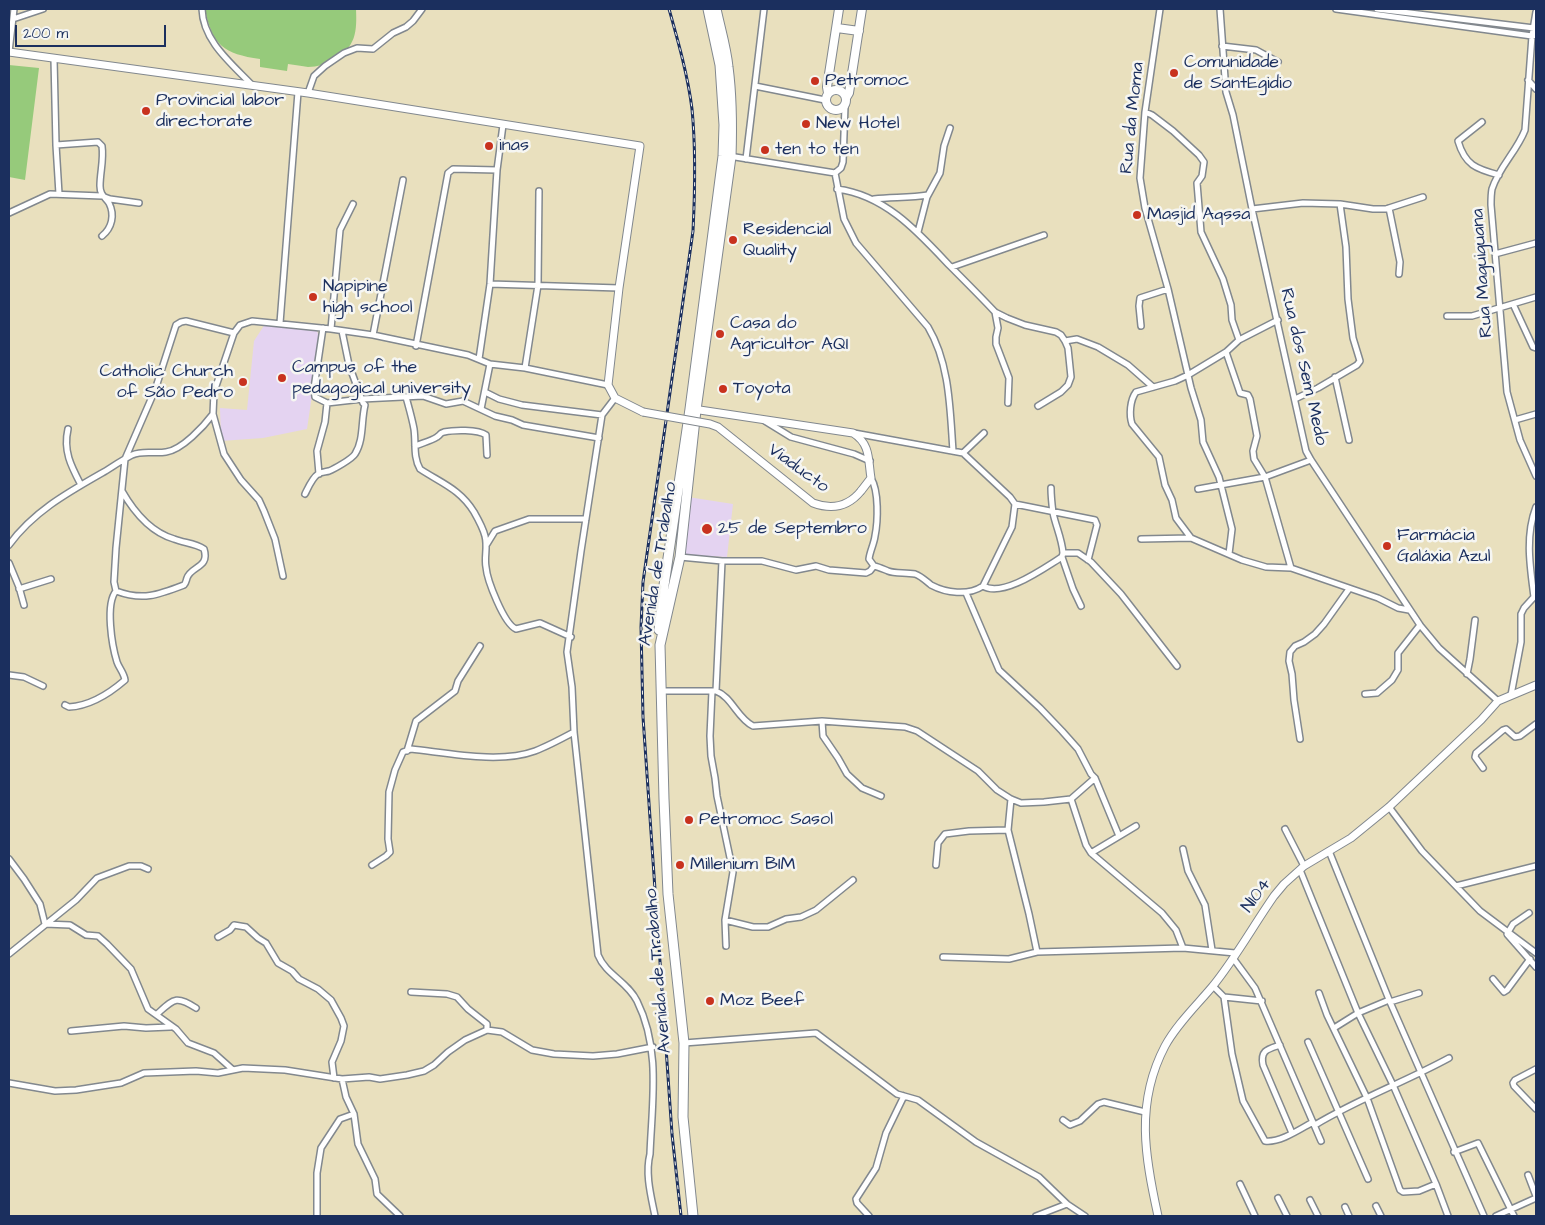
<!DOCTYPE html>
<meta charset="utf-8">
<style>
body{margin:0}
#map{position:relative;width:1545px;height:1225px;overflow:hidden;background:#e9e0be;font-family:"Architects Daughter",sans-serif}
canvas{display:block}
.frame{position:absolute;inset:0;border:10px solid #1b2f5e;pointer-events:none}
.scale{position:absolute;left:15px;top:25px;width:151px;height:22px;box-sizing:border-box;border:2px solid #1b2f5e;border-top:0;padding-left:6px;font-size:15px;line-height:18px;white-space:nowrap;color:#1b2f5e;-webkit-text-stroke:4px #f6f6f2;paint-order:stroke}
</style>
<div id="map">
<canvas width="1545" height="1225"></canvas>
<div class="frame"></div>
<div class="scale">200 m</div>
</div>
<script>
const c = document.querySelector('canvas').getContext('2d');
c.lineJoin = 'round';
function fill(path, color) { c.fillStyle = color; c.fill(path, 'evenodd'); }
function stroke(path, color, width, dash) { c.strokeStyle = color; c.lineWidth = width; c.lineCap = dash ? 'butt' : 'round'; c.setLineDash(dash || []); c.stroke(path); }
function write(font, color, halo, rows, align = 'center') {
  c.font = font + ' "Architects Daughter",sans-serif'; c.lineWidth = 5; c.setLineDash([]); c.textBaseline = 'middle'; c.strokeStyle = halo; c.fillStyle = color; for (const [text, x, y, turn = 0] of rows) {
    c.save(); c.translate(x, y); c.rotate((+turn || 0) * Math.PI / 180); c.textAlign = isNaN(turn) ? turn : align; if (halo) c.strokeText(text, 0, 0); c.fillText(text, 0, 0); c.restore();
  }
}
const built = new Path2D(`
 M265 324 317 330 319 338V348L307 429 263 438 221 441 220 408 247 410 254 341Z
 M688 497 733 504 727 557 681 555Z`);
const green = new Path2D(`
 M205 9H356C357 32 356 47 334 59 327 64 317 67 308 67 302 66 295 65 288 64L287 71 260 67V59C224 54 212 45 205 9Z
 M9 65 39 68 25 180 9 177Z`);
const minor = new Path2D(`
 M202 9C203 41 231 63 252 85
 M1160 9 1145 112 1140 178 1145 208 1168 289 1191 388 1201 420 1203 442 1219 477 1232 529 1229 554
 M1220 9 1226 92 1233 115 1252 209 1306 451 1311 460 1420 625 1439 648 1498 701
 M1336 9 1532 36 1536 35
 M1377 9 1534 28 1536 31
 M1536 12 1532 36 1525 130C1517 151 1499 167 1492 189 1491 194 1491 200 1491 205L1507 392 1520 440 1536 476
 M13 19 43 9
 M1222 46 1256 50 1278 62
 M9 52 14 9
 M54 59 56 145 59 194
 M1528 80 1536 89
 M755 86 825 100
 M308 93 314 76 325 66 344 53 357 48 373 49 393 33 406 27 413 21 422 9
 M1145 112 1152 115 1173 131 1199 155 1204 162 1202 176 1197 183 1201 232 1223 279 1231 305 1232 320 1239 340
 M1482 122 1458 141C1465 165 1476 169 1499 175
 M56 145 98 142 102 146C104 160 100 172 100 186 100 195 105 197 109 203 115 215 112 228 102 236
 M729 156 835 173 841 168 843 162 845 106
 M746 159 764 9
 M835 173 844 219 856 243 928 327C950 364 950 410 953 451
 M837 189C885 195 918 232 949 265 965 281 980 296 995 312L1007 318 1025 325 1056 332 1061 335 1065 341 1068 348 1071 377 1068 385 1061 392 1038 406
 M874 199C892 197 910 198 928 195
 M1389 208 1400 262 1399 274
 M1252 209 1303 203 1340 204 1373 209H1386L1423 197
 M9 213 50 194 102 196 110 199 139 203
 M918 232 927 197 940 173 944 146 950 128
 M1495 254 1536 243
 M952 267 1044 235
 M490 284 619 288
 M1513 304 1533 347 1536 348
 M995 312 998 328 996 337V344L1009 378 1008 403
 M1447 316H1472L1536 297
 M280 323 298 92
 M1141 326 1139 306 1140 298 1168 289
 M323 328 314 388 315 397 327 403 362 399 423 396 446 404 463 401 495 416 512 420 523 425 599 438
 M331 329 340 230 353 204
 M373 335 403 180
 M1065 341 1077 339 1098 347 1128 365 1153 387
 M416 346 448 173 453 169 497 170
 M1226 352 1239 390 1240 393 1248 395 1250 399 1257 436 1253 451 1254 459 1265 477 1291 568
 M479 359 490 284 497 170 503 125
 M525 368 538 285 539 191
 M1335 377 1349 440
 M485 392 499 399 522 405 602 415
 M406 397C409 408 412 418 414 429 416 443 413 457 420 469 441 483 460 489 474 512 478 519 483 528 485 536 488 547 484 557 486 567 487 580 504 624 516 629L540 623 571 637
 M615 398 602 415 581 551 567 652 572 687 574 732 598 955C606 975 627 981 637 1001 661 1049 652 1102 650 1154 645 1174 651 1196 655 1216
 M1295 399 1318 388 1357 365 1360 361 1353 338 1348 299 1346 247 1340 204
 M481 409 490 364
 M213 414 224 454 241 480 259 500 264 511 275 539 283 576
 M1515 420 1536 414
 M765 421 791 437 854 454 870 461
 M68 429C63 451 71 466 81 485
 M854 433 963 453 1010 497 1015 504 1012 527 983 586C968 596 946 593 931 585 926 581 921 576 915 574 906 572 895 574 888 571 883 569 879 567 874 566L869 559C870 551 874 544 875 536 878 521 879 491 871 478
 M415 446C422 443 431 441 437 437 442 434 438 434 444 432 453 430 478 429 486 435L487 455
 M963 453 984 433
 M319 474 317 451 325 422 327 403
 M1051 488C1051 497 1052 505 1053 513 1056 527 1062 539 1063 553H1078L1091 562 1121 594 1177 666
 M1198 489 1265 477 1311 460
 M305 494C308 488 312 478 318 474 321 472 325 472 329 471 334 469 352 459 355 454 364 440 361 421 365 405L363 403 349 365 342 331
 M1015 504 1095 520 1097 525 1088 560
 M1191 538 1176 518 1172 500 1165 485 1159 457 1132 424C1129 415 1130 400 1136 392L1175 381 1188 375 1226 352 1239 340 1278 320
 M1141 539 1191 538 1242 560 1266 567 1291 568 1378 598 1398 608 1409 610
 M487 544 495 531 529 519H586
 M9 545C33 512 67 493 102 473 112 467 122 460 132 455 143 450 154 454 166 452 182 450 204 426 213 414L214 392 234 333 240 325 252 321 331 329 373 335 468 355 490 364 525 368 608 385
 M680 557 722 561H762L796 570 816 566 829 570 866 573 870 571 874 566
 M1062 557 1073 589 1081 606
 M9 563 19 587 24 605
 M983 586C1003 598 1044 568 1062 557L1063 553
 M19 589 51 579
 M116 591C143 601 158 595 184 585 186 583 186 581 187 578 191 566 210 568 204 549 195 543 184 543 174 539 150 532 134 512 122 491
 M966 593 999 670 1040 708 1062 731 1078 749 1091 774 1095 778 1119 836
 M1467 674 1470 659 1475 620
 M9 675 24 677 43 686
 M662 691H716C732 697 737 718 753 726L822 721 905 727 917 731 978 771 997 790 1011 799 1021 803 1044 802 1071 799 1095 778
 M712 691 710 736 711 756 715 778 717 796 733 872 725 920 726 946
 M716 691 722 561
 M1365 694 1377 693 1392 680 1398 670V653L1420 625
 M1511 695 1521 642V614L1524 608 1534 597C1530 566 1525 536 1536 507
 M65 705 69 707C89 706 110 693 125 680 124 673 119 668 117 662 112 646 105 604 116 591L114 582 116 548 125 459 155 390 176 325 181 322 186 321 234 333
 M822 721 823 736 838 758 847 774 862 788 881 796
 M1300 739 1294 700 1292 674 1289 661 1290 652 1295 646 1304 642 1315 634 1324 624 1349 589
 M407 751 416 721 455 691 458 681 480 646
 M1483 768 1475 757 1476 753 1503 730 1506 729 1515 737 1520 736 1536 724
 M1071 799 1086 845 1091 853 1162 913 1176 930 1183 948
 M1389 807 1422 851 1480 911 1536 953
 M1285 829 1304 866
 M1183 849 1188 871 1205 905 1212 950
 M1329 851 1390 1002 1484 1216
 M1091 853 1136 826
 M9 859 24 879 40 904 45 924 70 925 86 935 98 936 107 944 131 969 148 1009 176 1029 188 1043 214 1053 232 1069
 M372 865 386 856 390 852 388 839 389 792 395 770 403 752 411 749C448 753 500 764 535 751 548 746 561 739 574 732
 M936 865 938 843 945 834 969 831 1008 830
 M1300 870 1358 1013 1393 1085 1436 1184 1448 1216
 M1456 886 1536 866
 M1529 913 1513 924 1507 934 1536 967
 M725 920 753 927H768L786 919 801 917 816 910 853 880
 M218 937 230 930 234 925 246 927 258 938 266 943 278 963 292 971 299 979 318 989 331 1000 341 1018 344 1026 341 1041 332 1062 334 1078
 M1037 952 1183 948 1235 953
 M9 954 76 900 97 878 129 866H141L148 869
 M943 957 1009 959 1037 952 1029 914 1008 830 1011 799
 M1233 958 1255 988 1321 1141
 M1493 979 1504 992 1507 990 1530 959
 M1213 986 1224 997 1232 1054 1243 1101 1265 1141C1280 1143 1300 1129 1313 1122
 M411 992 447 994 457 997 468 1009 487 1024V1030
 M1319 993 1327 1015 1367 1098 1400 1190 1403 1192 1419 1191 1436 1184
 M1224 997 1262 1001
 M1390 1002 1419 993
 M157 1014C174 999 176 995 196 1008
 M1334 1028 1358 1013 1389 1000
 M71 1031 124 1026 146 1028 170 1027
 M1308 1042 1368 1179
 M684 1043 816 1033 897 1094 918 1100 976 1142 1039 1177 1067 1204 1085 1216
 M1280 1045C1268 1049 1260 1050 1263 1065L1292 1133
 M1536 1069 1515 1080 1513 1083 1514 1086 1536 1109
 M342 1079 346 1097 354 1114 358 1144 375 1179 377 1194 400 1216
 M9 1083 55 1091 76 1090 121 1083 144 1073 196 1071 218 1073 243 1068 285 1070 342 1079 369 1077 380 1079 407 1075 424 1071 434 1065 448 1052 465 1040 487 1030 502 1032 532 1050 554 1054 593 1056 617 1054 653 1047
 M1063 1120 1070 1125 1080 1121 1098 1104 1104 1102 1145 1112
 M1315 1125C1358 1099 1405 1082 1449 1058
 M1454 1152 1478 1143 1514 1216
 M1528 1175 1536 1196
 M1240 1184 1255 1216
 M1278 1198 1287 1216
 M1310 1200 1318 1216
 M1376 1206 1381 1216
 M1345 1207 1349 1216
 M317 1216V1173L321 1148 340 1119 354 1114
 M869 1216 857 1203 856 1199 876 1168 886 1133 904 1096
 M1036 1216 1067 1204
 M1496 1216 1536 1198`);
const tertiary = new Path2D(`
 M9 52 308 93 640 146 619 288 608 385 615 398 643 412
 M693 409 853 433C871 444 868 461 871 478L861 491
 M1158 1216C1145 1157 1135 1103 1165 1046 1177 1024 1196 1006 1212 987 1235 959 1253 926 1274 896L1284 884 1304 866 1351 838 1389 807 1481 720 1498 701 1536 685`);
const secondary = new Path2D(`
 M837 28 859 31
 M826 100a10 10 0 1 1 20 0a10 10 0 1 1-20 0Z
 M828 93 827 87 839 9
 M846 98 849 93 862 9`);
const trunk = new Path2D(`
 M659 630 663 592 690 409 723 156 724 125 720 65 708 9
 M693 1216 683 1117 684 1043 668 894 664 799 660 645 680 557 696 410 731 157C732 127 732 97 728 67 726 47 720 28 716 9`);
const rail = new Path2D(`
 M669 9C678 41 688 76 692 109 696 150 695 191 693 231L643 582 641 627 643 717 672 1134 681 1216`);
const tertiaryBridge = new Path2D(`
 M643 412 710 424 718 427 813 503C832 510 848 507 861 491`);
const markers = [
 [1174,73,5,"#c8321e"],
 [815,81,5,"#c8321e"],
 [146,111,5,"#c8321e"],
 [806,124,5,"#c8321e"],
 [489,146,5,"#c8321e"],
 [765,150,5,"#c8321e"],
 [1137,215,5,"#c8321e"],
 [733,240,5,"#c8321e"],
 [313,297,5,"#c8321e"],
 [720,334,5,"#c8321e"],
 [282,378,5,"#c8321e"],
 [243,382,5,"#c8321e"],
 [723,389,5,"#c8321e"],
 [707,529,6,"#c8321e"],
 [1387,546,5,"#c8321e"],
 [689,820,5,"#c8321e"],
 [680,865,5,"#c8321e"],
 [710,1001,5,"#c8321e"]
];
const poiNames = [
 ["Comunidade",1184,63],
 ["de SantEgidio",1184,84],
 ["Petromoc",825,81],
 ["Provincial labor",156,101],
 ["directorate",156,122],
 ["New Hotel",816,124],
 ["inas",499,146],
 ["ten to ten",775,150],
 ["Masjid Aqssa",1147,215],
 ["Residencial",743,230],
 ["Quality",743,251],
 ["Napipine",323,287],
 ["high school",323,308],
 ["Casa do",730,324],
 ["Agricultor AQI",730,345],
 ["Campus of the",292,368],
 ["pedagogical university",292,389],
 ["Catholic Church",233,372,"right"],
 ["of São Pedro",233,393,"right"],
 ["Toyota",733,389],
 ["25 de Septembro",718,529],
 ["Farmácia",1397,536],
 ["Galáxia Azul",1397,557],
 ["Petromoc Sasol",699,820],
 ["Millenium BIM",690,865],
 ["Moz Beef",720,1001]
];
const streetNames = [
 ["Rua da Moma",1133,118,-84],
 ["Rua Maguiguana",1483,273,-94],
 ["Rua dos Sem Medo",1303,367,77],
 ["Viaducto",798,469,36],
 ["Avenida de Trabalho",659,564,-81],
 ["N104",1257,896,-54],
 ["Avenida de Trabalho",659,971,-95]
];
fill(built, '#e4d3f1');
fill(green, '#96ca7b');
stroke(minor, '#82888e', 8);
stroke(tertiary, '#82888e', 9);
stroke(secondary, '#82888e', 10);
stroke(trunk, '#82888e', 11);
stroke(minor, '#fff', 5);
stroke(tertiary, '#fff', 7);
stroke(secondary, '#fff', 8);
stroke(trunk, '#fff', 9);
stroke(rail, '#1b2f5e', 3);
stroke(rail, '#f6f6f2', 1, [4]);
stroke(tertiaryBridge, '#82888e', 9, []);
stroke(tertiaryBridge, '#fff', 7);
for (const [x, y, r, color] of markers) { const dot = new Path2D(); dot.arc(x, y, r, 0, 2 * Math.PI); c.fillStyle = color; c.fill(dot); stroke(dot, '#f6f6f2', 2); }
write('18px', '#1b2f5e', '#f6f6f2', poiNames, 'left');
write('18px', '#1b2f5e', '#f6f6f2', streetNames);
</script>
